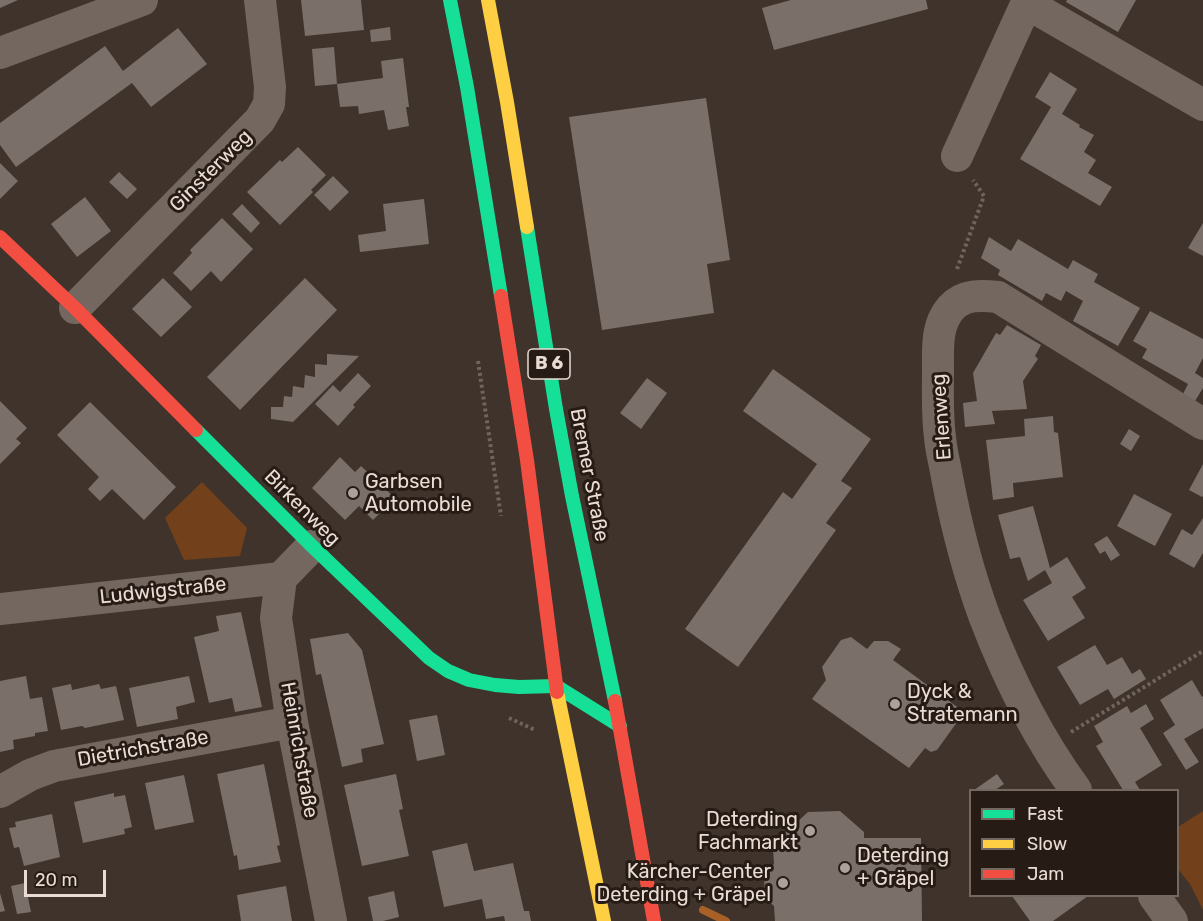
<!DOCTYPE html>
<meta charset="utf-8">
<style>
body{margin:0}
#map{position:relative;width:1203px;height:921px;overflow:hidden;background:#3f332b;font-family:Rubik,sans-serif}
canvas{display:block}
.legend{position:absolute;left:969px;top:789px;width:210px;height:108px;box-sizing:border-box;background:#261c15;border:2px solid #746961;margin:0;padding:8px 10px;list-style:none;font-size:18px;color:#eadcd4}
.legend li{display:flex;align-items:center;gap:12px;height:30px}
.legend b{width:30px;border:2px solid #746961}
.scale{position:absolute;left:24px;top:870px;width:82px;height:27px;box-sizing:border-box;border:3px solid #eadcd4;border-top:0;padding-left:8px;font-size:18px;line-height:21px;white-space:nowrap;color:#eadcd4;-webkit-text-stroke:4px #261c15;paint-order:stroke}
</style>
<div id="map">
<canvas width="1203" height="921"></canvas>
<ul class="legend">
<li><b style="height:8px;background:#16e098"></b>Fast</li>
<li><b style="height:8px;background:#ffcf43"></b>Slow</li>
<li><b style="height:8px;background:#f24e42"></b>Jam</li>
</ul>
<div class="scale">20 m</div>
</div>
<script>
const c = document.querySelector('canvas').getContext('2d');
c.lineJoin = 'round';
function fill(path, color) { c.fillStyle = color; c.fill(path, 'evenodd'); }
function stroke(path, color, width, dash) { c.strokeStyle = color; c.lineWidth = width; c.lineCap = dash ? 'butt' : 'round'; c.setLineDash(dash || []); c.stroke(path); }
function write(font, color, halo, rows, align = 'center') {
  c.font = font + ' Rubik,sans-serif'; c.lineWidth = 6; c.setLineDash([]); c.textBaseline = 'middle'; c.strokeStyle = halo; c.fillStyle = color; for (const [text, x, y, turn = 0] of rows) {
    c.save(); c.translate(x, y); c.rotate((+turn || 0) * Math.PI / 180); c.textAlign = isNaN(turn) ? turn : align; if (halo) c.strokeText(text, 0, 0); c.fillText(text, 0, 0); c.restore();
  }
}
const green = new Path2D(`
 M202 482 247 528 240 556 184 560 165 518Z
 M1203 811V910L1190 884 1178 869V827Z`);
const stream = new Path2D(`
 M703 910 726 921`);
const building = new Path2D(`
 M0 0H18L0 8Z
 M301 0H361L364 30 305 36Z
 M791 0H926L928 9 774 50 762 8Z
 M1067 0H1136L1118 32 1066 2Z
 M390 27 391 40 371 42 370 30Z
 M178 28 207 64 151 107 132 83 16 167 0 145V123L105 46 123 71Z
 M334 47 337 84 383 78 381 61 403 58 409 107H406L409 126 388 130 384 110 359 114 358 106 340 107 337 84 315 86 312 49Z
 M1050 72 1077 89 1062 114 1080 125 1079 127 1094 135 1084 152 1096 160 1088 173 1112 187 1100 206 1020 159 1051 107 1035 97Z
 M706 98 730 260 707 264 714 313 602 330 569 117Z
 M298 147 326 175 311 190 313 192 280 225 247 192 280 160 282 162Z
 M0 163 18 181 0 199Z
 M119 172 137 189 127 199 109 182Z
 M333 176 349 192 330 211 314 195Z
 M85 197 111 231 77 257 51 224Z
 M424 199 429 244 360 252 358 235 386 231 383 204Z
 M242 204 260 223 251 233 232 214Z
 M222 218 253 249 221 282 211 271 191 291 173 273 192 253 190 250Z
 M1203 223V256L1188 248Z
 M989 237 1011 251 1018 239 1068 269 1073 260 1098 274 1094 282 1140 308 1118 346 1073 321 1083 301 1066 291 1061 301 1046 293 1042 301 998 275 1000 270 981 258Z
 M163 278 192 307 161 337 132 309Z
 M305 278 337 310 240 410 207 377Z
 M1150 311 1203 339V358L1195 373 1203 378V388L1195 401 1183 394 1188 384 1142 358 1147 349 1133 341Z
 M1007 325 1041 345 1035 356 1038 359 1023 381 1027 409 992 411 995 424 965 427 963 403 977 401 973 373 996 333 1000 335Z
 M327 354 359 356 293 422 271 419V407H283L284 396 292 397 293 386 304 388 305 375 315 377V364L327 365Z
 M773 369 871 439 841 481 852 488 826 523 836 530 738 667 685 629 783 492 792 499 817 464 743 411Z
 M358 373 371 386 353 405 355 407 338 426 315 404 333 385 340 392Z
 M647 378 667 393 641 429 620 413Z
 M0 401 27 428 16 439 21 443 0 464Z
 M90 402 176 487 144 520 112 489 100 501 88 489 99 477 57 435Z
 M1053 416 1054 432 1058 433 1063 477 1013 483 1014 497 993 500 986 440 1025 436 1024 419Z
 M1129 429 1140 436 1131 451 1120 444Z
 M340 457 355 472 361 466 395 498 373 520 359 506 345 520 312 488Z
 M1203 464V496L1202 497 1189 490Z
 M1134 494 1172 514 1155 546 1117 526Z
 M1033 506 1050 568 1067 557 1086 588 1072 597 1085 618 1048 641 1023 600 1052 583 1045 570 1028 581 1020 557 1010 559 998 515Z
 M1203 518V553L1194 568 1169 554 1182 529 1192 535Z
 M1107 536 1120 555 1111 561 1105 551 1100 554 1094 544Z
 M241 612 262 707 235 712 232 698 209 703 194 637 219 631 216 616Z
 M348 633 362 650 384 744 361 749 363 762 342 767 321 674 316 675 310 639Z
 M851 637 867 649 874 641H888L901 649 893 660 960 709V718L937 750 931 752 925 748 909 768 812 699 826 680 822 667 841 640Z
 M1095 645 1107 665 1122 657 1132 674 1140 669 1146 679 1114 699 1108 689 1080 705 1057 667Z
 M26 676 30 699 42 697 48 731 35 733V736L13 740 14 749 0 752V681Z
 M189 676 195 702 176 707 178 719 137 727 129 688Z
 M1192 680 1202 697 1203 696V728L1184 739 1199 762 1186 770 1163 733 1175 725 1160 700Z
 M71 684 72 690 99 684 101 689 116 686 124 720 85 728 82 726 61 730 52 688Z
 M1146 704 1154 719 1140 728 1162 765 1135 782 1140 790H1126L1125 789 1123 790 1096 746 1103 742 1094 726 1127 706 1131 713Z
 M437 715 445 755 417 761 409 720Z
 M264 764 280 845 277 846 281 862 239 870 237 855 234 856 217 774Z
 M396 774 403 809 399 810 409 856 362 866 344 785Z
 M997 774 1004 784 995 790H974Z
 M184 775 194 822 155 830 145 783Z
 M114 793V797L125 795 132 827 124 829 125 834 83 843 74 802Z
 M840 811 864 832V838H921L922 921H775L774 906 765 898 764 873 774 864 773 849H785V833L808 812Z
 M52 814 60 857 24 866 19 847 14 848 9 828 16 827 15 822Z
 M467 843 474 871 513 863 524 911H529L531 921H505L504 916 486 919 482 899 444 907 432 851Z
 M25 883 31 912 17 914 11 886Z
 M286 886 292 921H241L237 895Z
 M394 891 399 917 383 921H373L368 897Z
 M0 893 5 911 0 912Z
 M1012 896H1088L1053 921H1030Z`);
const path = new Path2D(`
 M957 269 984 196 973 180
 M478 361 501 516
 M509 718 535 730
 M1071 732 1203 651`);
const street = new Path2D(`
 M1026 3 1203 105
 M0 53 142 0
 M957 156 1028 0
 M75 308 260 120 269 104 270 87 260 0
 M281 578 276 618 292 722 331 921
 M0 609 281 578 312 546
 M1076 790C1038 738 1008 678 985 618 968 572 956 525 947 477 945 464 941 451 940 437 937 415 938 391 938 369 938 348 936 325 951 308 963 294 982 295 998 297L1203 424
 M0 792 30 775 54 766 292 722
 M1154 896 1172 921`);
const fast = new Path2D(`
 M450 0 467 87 501 296
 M527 227 556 409 572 496 615 701
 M196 430 312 546 429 658 448 671 469 680 495 685 519 687 556 686 620 726`);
const slow = new Path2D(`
 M488 0 507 102 527 227
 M557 692 604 921`);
const jam = new Path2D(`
 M0 237 75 308 196 430
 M501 296 527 460 557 692
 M615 701 654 921`);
const markers = [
 [353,493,6,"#aea199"],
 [895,704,6,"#aea199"],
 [810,831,6,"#aea199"],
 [845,868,6,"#aea199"],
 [783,883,6,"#aea199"]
];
const shields = [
 [549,364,42]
];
const shieldNames = [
 ["B 6",549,364]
];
const streetNames = [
 ["Ginsterweg",211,171,-45],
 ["Erlenweg",942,417,-94],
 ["Bremer Straße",589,475,79],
 ["Birkenweg",302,508,45],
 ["Ludwigstraße",163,591,-6],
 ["Dietrichstraße",143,749,-10],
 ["Heinrichstraße",299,750,80]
];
const poiNames = [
 ["Garbsen",365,482],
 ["Automobile",365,505],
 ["Dyck &",907,692],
 ["Stratemann",907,715],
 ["Deterding",798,820,"right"],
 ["Fachmarkt",798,843,"right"],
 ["Deterding",857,856],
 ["+ Gräpel",857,879],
 ["Kärcher-Center",771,872,"right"],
 ["Deterding + Gräpel",771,895,"right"]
];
fill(green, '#72411b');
stroke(stream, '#a96027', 8);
fill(building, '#7a7069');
stroke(path, '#6f645e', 4, [3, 3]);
stroke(street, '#73675f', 32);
stroke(fast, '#16e098', 14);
stroke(slow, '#ffcf43', 14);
stroke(jam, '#f24e42', 14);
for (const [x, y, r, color] of markers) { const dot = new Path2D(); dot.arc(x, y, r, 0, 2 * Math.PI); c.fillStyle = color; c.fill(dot); stroke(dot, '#261c15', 2); }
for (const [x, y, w] of shields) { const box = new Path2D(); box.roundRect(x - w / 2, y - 15, w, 30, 4.5); c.fillStyle = '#261c15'; c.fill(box); stroke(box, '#eadcd4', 1.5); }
write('bold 18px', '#eadcd4', null, shieldNames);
write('20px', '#eadcd4', '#261c15', streetNames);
write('20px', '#eadcd4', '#261c15', poiNames, 'left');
</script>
